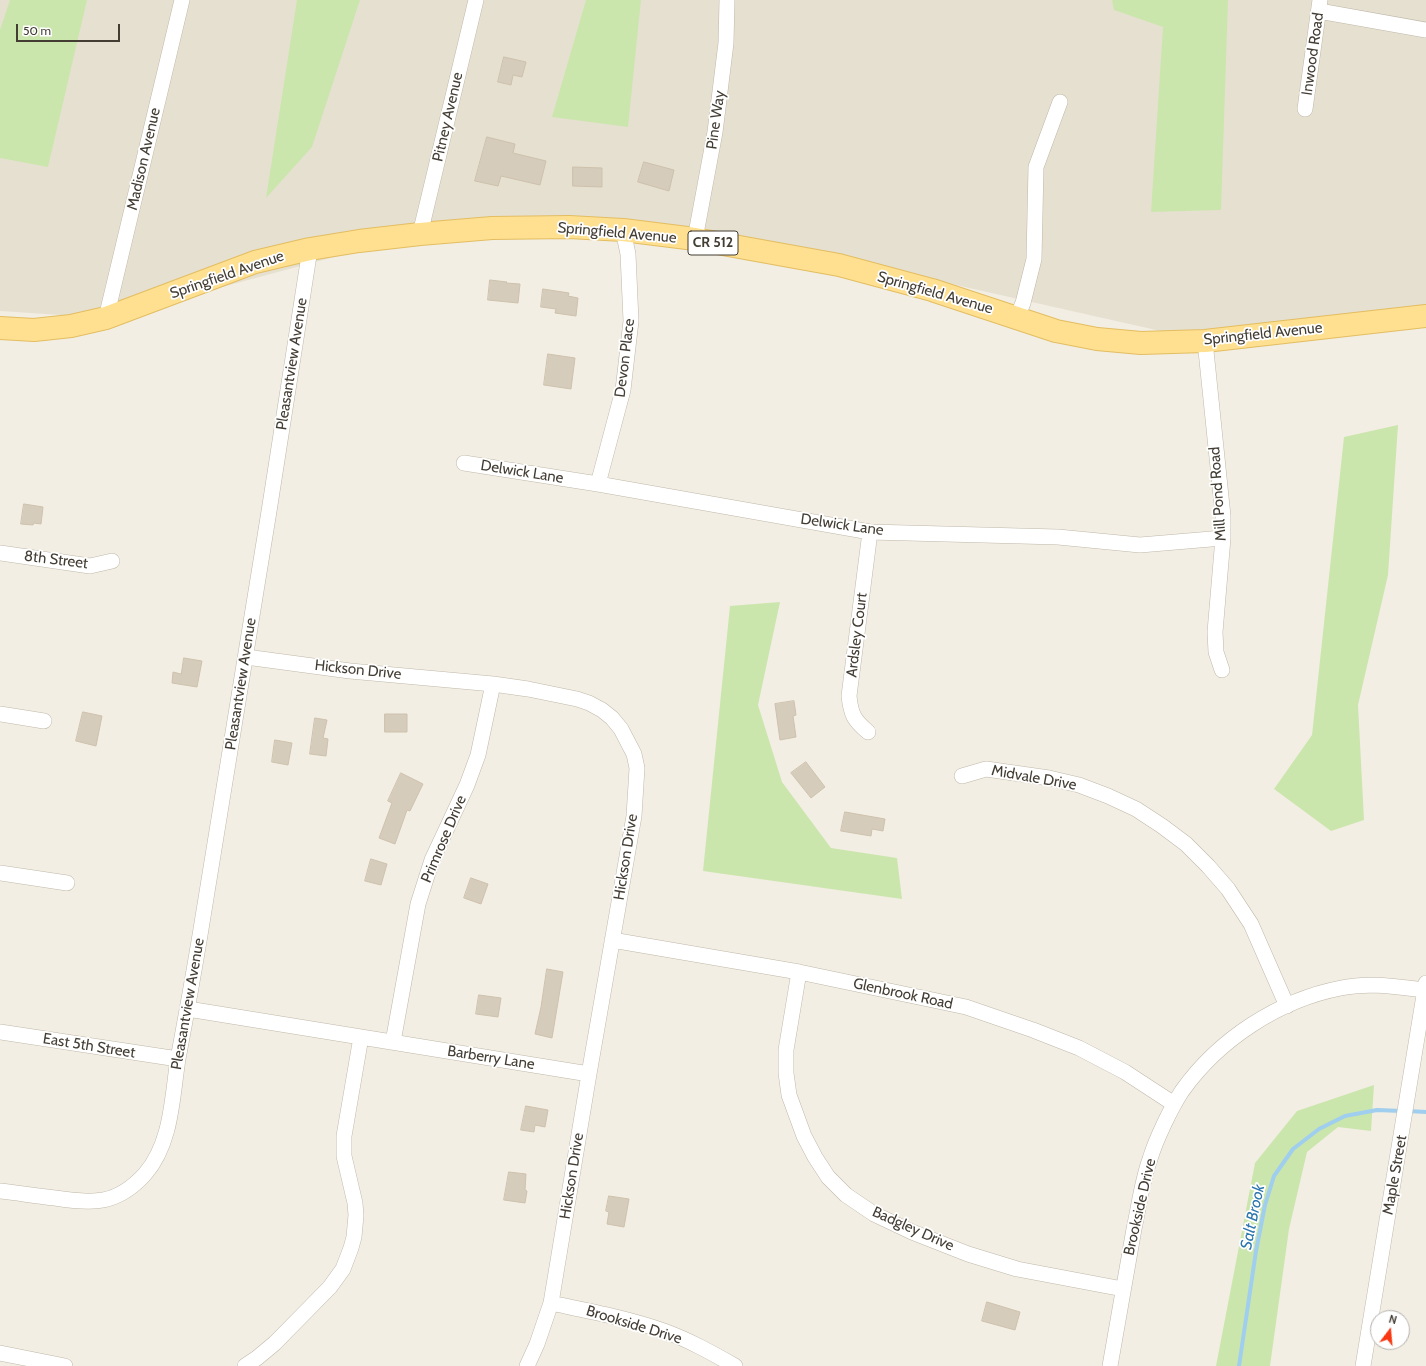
<!DOCTYPE html>
<style>
body{margin:0}
#map{position:relative;width:1426px;height:1366px;overflow:hidden;background:#f2eee3;font-family:Cabin,sans-serif}
canvas{display:block}
.north{position:absolute;left:1370px;top:1310px;width:40px;height:40px;box-sizing:border-box;background:#fff;border:1px solid #b4b1ae;border-radius:50%;rotate:16deg;font-size:11px;font-weight:700;line-height:16px;text-align:center;color:#433d34}
.north::after{content:'';display:block;margin:auto;width:14px;height:18px;background:#f93813;clip-path:polygon(50% 0,100% 100%,50% 72%,0 100%)}
.scale{position:absolute;left:16px;top:24px;width:104px;height:18px;box-sizing:border-box;border:2px solid #433d34;border-top:0;padding-left:5px;font-size:12px;line-height:14px;white-space:nowrap;color:#433d34;-webkit-text-stroke:3px #fff;paint-order:stroke}
</style>
<div id="map">
<canvas width="1426" height="1366"></canvas>
<div class="north">N</div>
<div class="scale">50 m</div>
</div>
<script>
const c = document.querySelector('canvas').getContext('2d');
c.lineJoin = 'round';
function fill(path, color) { c.fillStyle = color; c.fill(path, 'evenodd'); }
function stroke(path, color, width, dash) { c.strokeStyle = color; c.lineWidth = width; c.lineCap = dash ? 'butt' : 'round'; c.setLineDash(dash || []); c.stroke(path); }
function write(font, color, halo, rows, align = 'center') {
  c.font = font + ' Cabin,sans-serif'; c.lineWidth = 3.5; c.setLineDash([]); c.textBaseline = 'middle'; c.strokeStyle = halo; c.fillStyle = color; for (const [text, x, y, turn = 0] of rows) {
    c.save(); c.translate(x, y); c.rotate((+turn || 0) * Math.PI / 180); c.textAlign = isNaN(turn) ? turn : align; if (halo) c.strokeText(text, 0, 0); c.fillText(text, 0, 0); c.restore();
  }
}
const residential = new Path2D(`
 M0 0H1426V315L1205 341 698 227 420 234 106 318 0 311Z`);
const green = new Path2D(`
 M10 0H87L48 167 0 158V30Z
 M297 0H360L312 147 266 198Z
 M586 0H641L628 127 552 117Z
 M1112 0H1228L1221 210 1151 212 1163 27 1114 10Z
 M1398 425 1388 575 1358 705 1364 820 1331 831 1274 789 1312 735 1344 437Z
 M780 602 758 705 782 782 831 848 897 858 902 899 703 871 730 606Z
 M1374 1085 1371 1131 1338 1127 1307 1152 1289 1229 1270 1366H1216L1255 1163 1297 1111Z`);
const stream = new Path2D(`
 M1408 1111 1426 1112
 M1239 1366 1256 1251 1265 1205 1274 1176 1293 1149 1319 1129 1345 1116 1377 1110 1402 1111`);
const building = new Path2D(`
 M504 57 526 62 522 77 513 75 511 85 498 82Z
 M487 137 515 144 513 153 546 161 540 185 501 176 498 186 475 181Z
 M644 162 674 170 669 191 638 182Z
 M573 167 602 168V187L573 186Z
 M490 280 507 282 506 283 520 284 518 303 488 300Z
 M543 289 569 293 568 296 578 298 576 316 555 313 556 309 541 307Z
 M548 354 575 358 571 389 544 385Z
 M24 504 43 507 41 524 34 523 33 525 21 524Z
 M184 658 202 661 197 687 172 683 173 672 181 674Z
 M794 701 796 715 793 716 796 737 780 740 775 704Z
 M83 712 102 716 96 746 76 741Z
 M385 714H407V732H385Z
 M315 718 327 720 323 738 328 739 326 756 310 754Z
 M275 740 292 743 288 765 272 762Z
 M806 762 825 787 811 798 791 773Z
 M401 773 423 784 410 811 407 810 395 844 379 838 392 803 388 801Z
 M845 812 885 819 883 831 872 829 871 836 841 831Z
 M371 859 387 864 381 885 365 881Z
 M471 878 488 884 481 904 464 898Z
 M547 969 563 972 552 1038 535 1034 541 1007Z
 M479 995 501 998 498 1017 476 1014Z
 M526 1106 548 1110 545 1127 535 1125 534 1132 521 1130Z
 M509 1172 526 1174 525 1190 527 1191 525 1203 504 1200Z
 M609 1196 629 1199 624 1227 607 1224 609 1212 606 1211Z
 M987 1302 1020 1312 1015 1330 982 1321Z`);
const minor = new Path2D(`
 M1319 11 1426 30
 M1305 109 1320 0
 M420 234 476 0
 M695 239 715 132 726 43 727 0
 M1017 317 1023 303 1034 259 1036 167 1060 102
 M106 318 182 0
 M1205 341 1223 516V538L1215 632 1216 652 1222 670
 M464 463 598 484 870 532 1058 537 1140 545 1223 538
 M598 484 623 390 631 321 628 254 623 230
 M0 553 90 566 112 561
 M246 657 350 671 493 684 528 689 577 699 589 703 602 710 612 718 621 729 634 754 637 768 634 816 589 1074 551 1303 537 1344 527 1366
 M0 714 44 721
 M868 732C854 720 851 715 849 696L870 532
 M962 776 986 769 1049 778 1079 785 1108 796 1136 809 1162 826 1186 844 1208 866 1228 889 1251 924 1287 1006
 M0 873 67 883
 M612 940 799 972 966 1007 1033 1030 1079 1048 1125 1072 1174 1104
 M799 972 786 1050V1073L789 1095 804 1136 815 1157 828 1177 846 1195 874 1214 912 1232 968 1254 1017 1269 1123 1289
 M188 1009 589 1074
 M0 1032 178 1059
 M393 1042 418 904 432 860 467 785 478 755 493 684
 M0 1191C18 1193 36 1196 55 1198 93 1204 117 1205 145 1174 172 1143 172 1097 178 1059 186 1016 194 972 201 929 239 702 275 476 310 249
 M551 1303C589 1311 627 1318 664 1331 689 1340 712 1353 735 1366
 M0 1353 65 1366
 M245 1366 257 1358 275 1343 330 1287 343 1269 351 1248 354 1237 356 1215 355 1203 344 1156V1136L361 1037
 M1110 1366C1118 1320 1126 1275 1134 1229 1139 1206 1142 1181 1150 1159 1156 1139 1171 1108 1182 1091 1219 1039 1279 1000 1341 988 1369 982 1397 987 1425 990
 M1363 1366 1426 983`);
const primary = new Path2D(`
 M0 328 34 330 71 326 106 318 255 262 310 249 359 241 420 234 492 228 569 227 623 230 695 239 839 265 932 290 1056 331 1097 339 1141 343 1205 341 1426 316`);
const shields = [
 [713,243,50]
];
const shieldNames = [
 ["CR 512",713,243]
];
const streetNames = [
 ["Inwood Road",1313,54,-82],
 ["Pitney Avenue",448,117,-77],
 ["Pine Way",716,120,-82],
 ["Madison Avenue",144,159,-77],
 ["Springfield Avenue",617,233,5],
 ["Springfield Avenue",227,275,-19],
 ["Springfield Avenue",935,293,16],
 ["Springfield Avenue",1263,334,-6],
 ["Devon Place",625,358,-83],
 ["Pleasantview Avenue",292,364,-81],
 ["Delwick Lane",522,472,9],
 ["Mill Pond Road",1218,494,-94],
 ["Delwick Lane",842,525,8],
 ["8th Street",56,560,7],
 ["Ardsley Court",857,635,-83],
 ["Hickson Drive",358,670,6],
 ["Pleasantview Avenue",241,684,-81],
 ["Midvale Drive",1034,778,10],
 ["Primrose Drive",444,839,-67],
 ["Hickson Drive",626,857,-81],
 ["Glenbrook Road",903,994,12],
 ["Pleasantview Avenue",188,1004,-80],
 ["East 5th Street",89,1046,9],
 ["Barberry Lane",491,1058,9],
 ["Maple Street",1395,1175,-80],
 ["Hickson Drive",572,1176,-81],
 ["Brookside Drive",1140,1207,-77],
 ["Badgley Drive",913,1229,24],
 ["Brookside Drive",634,1325,17]
];
const waterNames = [
 ["Salt Brook",1253,1217,-78]
];
fill(residential, '#e6e0d1');
fill(green, '#cbe6ac');
stroke(stream, '#9fceef', 4);
fill(building, '#d6ccbc');
stroke(building, '#cec1ac', 1);
stroke(minor, '#c0b8a9', 16);
stroke(primary, '#e3bd61', 24);
stroke(minor, '#fff', 15);
stroke(primary, '#fee090', 22);
for (const [x, y, w] of shields) { const box = new Path2D(); box.roundRect(x - w / 2, y - 12, w, 24, 3); c.fillStyle = '#fff'; c.fill(box); stroke(box, '#433d34', 1); }
write('bold 14px', '#433d34', null, shieldNames);
write('15px', '#433d34', '#fff', streetNames);
write('italic 16px', '#2e77ae', '#fff', waterNames);
</script>
